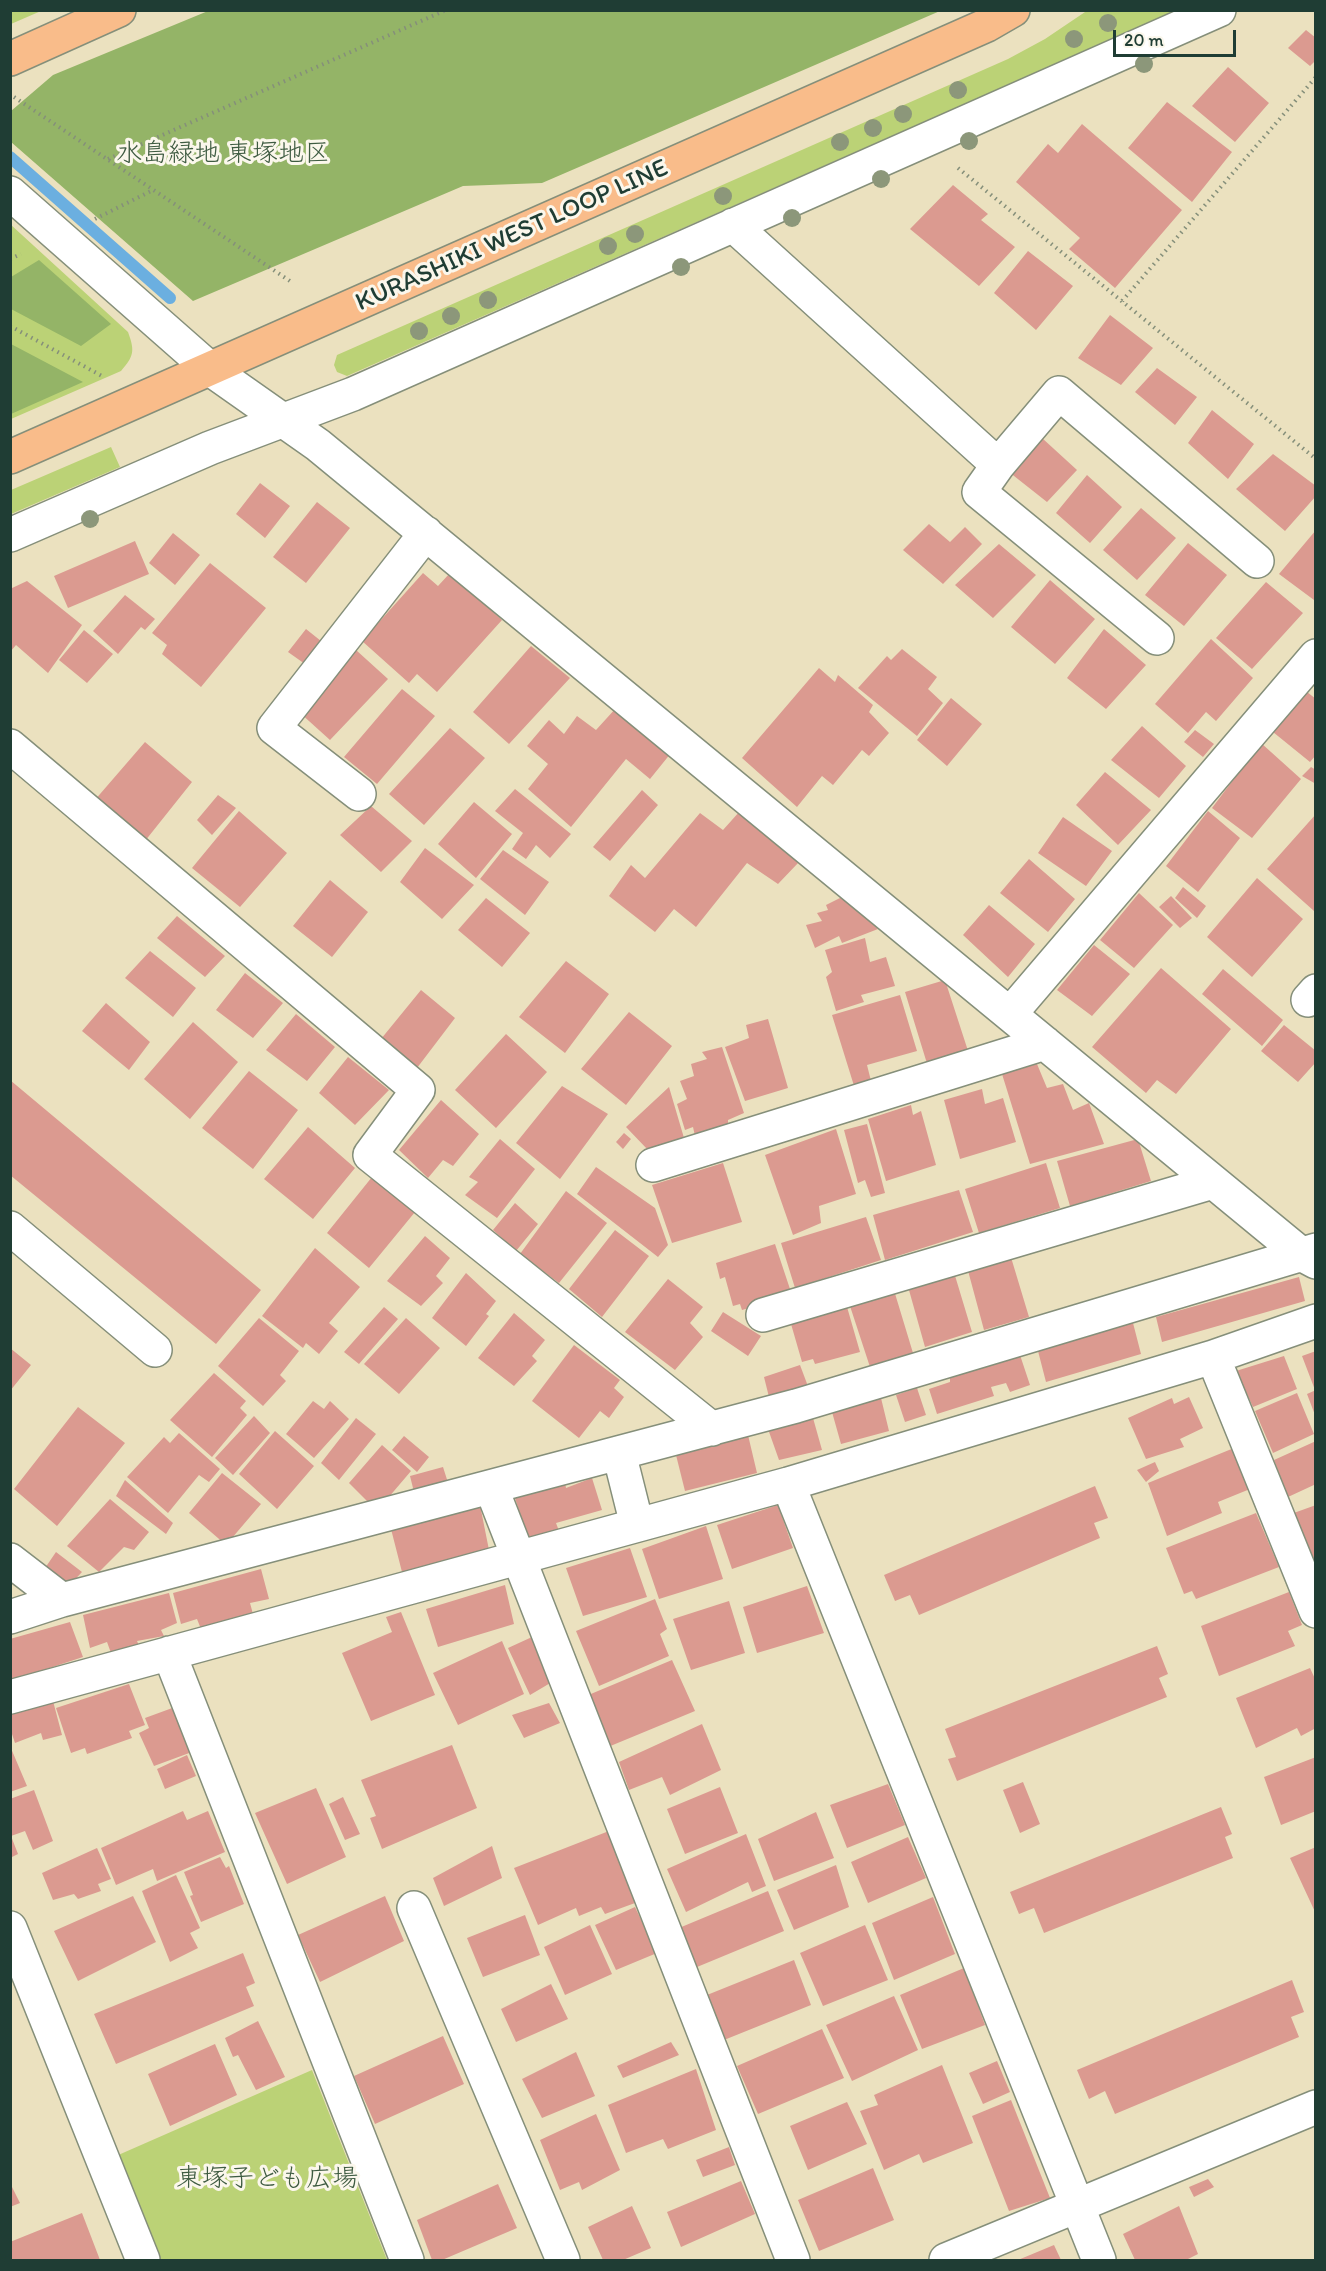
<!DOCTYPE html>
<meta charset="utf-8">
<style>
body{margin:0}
#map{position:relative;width:1326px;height:2271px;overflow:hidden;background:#ebe1bf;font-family:Itim,sans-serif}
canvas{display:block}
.frame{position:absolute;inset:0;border:12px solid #1f3d34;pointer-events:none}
.scale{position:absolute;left:1113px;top:30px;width:123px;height:27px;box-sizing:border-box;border:3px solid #1f3d34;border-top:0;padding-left:8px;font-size:18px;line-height:21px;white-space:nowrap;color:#1f3d34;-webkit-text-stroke:4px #fbf7ec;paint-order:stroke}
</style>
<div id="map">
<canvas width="1326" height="2271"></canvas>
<div class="frame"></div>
<div class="scale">20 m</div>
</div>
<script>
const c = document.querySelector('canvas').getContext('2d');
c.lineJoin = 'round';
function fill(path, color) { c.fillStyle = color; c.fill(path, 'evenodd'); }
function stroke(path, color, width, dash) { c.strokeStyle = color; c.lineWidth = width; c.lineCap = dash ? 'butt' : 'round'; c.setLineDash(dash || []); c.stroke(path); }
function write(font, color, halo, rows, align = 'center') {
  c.font = font + ' Itim,"Klee One",sans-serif'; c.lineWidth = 6; c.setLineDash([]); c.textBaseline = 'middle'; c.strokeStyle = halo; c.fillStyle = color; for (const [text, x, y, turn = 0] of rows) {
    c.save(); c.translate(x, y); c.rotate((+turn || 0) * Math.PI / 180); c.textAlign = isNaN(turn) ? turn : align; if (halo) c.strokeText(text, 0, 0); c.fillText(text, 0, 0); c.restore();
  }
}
const green = new Path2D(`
 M11 10H41V11L11 24Z
 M1088 10 1176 11 347 376 337 372 334 365 337 355 1008 59 1045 39Z
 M10 224 128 332C135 351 134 356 121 371L11 419Z
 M111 447 120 467 11 514V490Z
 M312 2070 387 2260H158L116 2156Z`);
const forest = new Path2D(`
 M208 11V10L940 11 542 183 463 186 193 301 11 142V111L53 75Z
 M39 260 111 324 81 346 11 309V277Z
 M10 344H11L83 382 11 414Z`);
const stream = new Path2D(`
 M10 157 170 298`);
const building = new Path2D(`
 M1306 30 1316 38V60L1310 66 1288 48Z
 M1228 67 1269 103 1235 142 1192 106Z
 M1167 102 1232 152 1192 202 1128 148Z
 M1082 124 1182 210 1115 288 1069 249 1080 238 1016 182 1048 144 1058 153Z
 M953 185 988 214 981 220 1015 247 979 286 910 229Z
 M1028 251 1073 286 1036 330 994 293Z
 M1110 315 1153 348 1121 385 1078 358Z
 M1157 368 1197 397 1175 425 1135 392Z
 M1212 410 1254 444 1228 479 1188 443Z
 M1042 438 1077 470 1047 502 1009 472Z
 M1273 454 1316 486V496L1285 531 1236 489Z
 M1087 475 1122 507 1090 543 1056 513Z
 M260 483 290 506 265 538 236 514Z
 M317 502 350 528 306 583 273 557Z
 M1141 508 1176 538 1137 580 1103 550Z
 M929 524 950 542 965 527 982 544 943 584 903 550Z
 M1316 530V599L1314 600 1279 574Z
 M173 533 200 555 175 585 149 563Z
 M135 541 149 574 68 608 54 576Z
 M1188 543 1227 575 1184 626 1145 595Z
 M999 544 1036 575 993 618 955 585Z
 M210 563 266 608 201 687 162 654 167 645 152 633Z
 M423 573 438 586 450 573 502 620 437 692 417 674 409 683 362 641Z
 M1050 580 1095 619 1055 664 1011 627Z
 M27 581 82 625 48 673 16 645 10 652V589Z
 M1266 582 1303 613 1252 669 1216 638Z
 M125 595 155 619 145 630 141 627 118 654 93 631Z
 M306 629 321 641 305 664 288 652Z
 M1104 629 1146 665 1106 709 1067 678Z
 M84 630 113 654 87 683 59 660Z
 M1211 639 1253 678 1216 721 1206 712 1188 733 1155 704Z
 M531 646 570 678 509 744 473 712Z
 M902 649 937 677 928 689 943 703 917 736 858 688 887 656 891 660Z
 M356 650 388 679 330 740 299 712Z
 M819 668 835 682 838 675 873 705 869 712 889 733 869 756 862 750 833 785 822 776 797 807 742 758Z
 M402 689 435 716 377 784 344 757Z
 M1307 692 1316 699V755L1310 762 1273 732Z
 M951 698 982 724 947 766 917 740Z
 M616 708 671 753 650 779 626 759 571 827 528 789 548 764 527 746 549 720 564 734 577 716 596 730Z
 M1142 726 1186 766 1159 798 1111 760Z
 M450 728 485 758 424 825 389 794Z
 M1195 730 1214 744 1203 757 1184 742Z
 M145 742 192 782 145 841 94 801Z
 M1261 743 1301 779 1252 838 1212 808Z
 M1311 767 1316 770V784L1302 776Z
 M1105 772 1151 810 1118 845 1076 805Z
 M515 789 571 834 550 858 536 845 526 859 512 849 523 833 495 811Z
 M642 790 658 805 610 861 593 847Z
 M218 795 236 808 212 835 197 820Z
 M474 802 512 834 476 878 438 844Z
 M371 806 412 841 381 872 340 835Z
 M239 811 287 853 240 907 192 868Z
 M740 811 799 862 778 884 747 863 696 927 674 909 655 932 609 896 631 865 645 878 700 813 723 830Z
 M1208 811 1240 838 1198 892 1166 866Z
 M1316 814V909L1314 911 1267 869Z
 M1063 817 1112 851 1086 886 1038 853Z
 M425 848 474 885 442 919 400 882Z
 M503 850 549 882 525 915 480 879Z
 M1029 859 1075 899 1048 932 1000 893Z
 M1257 878 1303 919 1252 977 1207 937Z
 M330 880 368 912 332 957 293 926Z
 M1183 887 1206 906 1197 918 1175 898Z
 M1139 893 1173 925 1134 968 1100 940Z
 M1171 896 1192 918 1180 928 1159 907Z
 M842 897 878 929 842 943 839 936 815 948 806 925 822 921 817 913 828 910 826 905Z
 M486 898 530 933 502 967 458 930Z
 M989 905 1035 944 1008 977 963 935Z
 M177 916 225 956 205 977 157 938Z
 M865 938 870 962 886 957 895 986 861 995 864 1002 836 1011 826 977 832 972 825 950Z
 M1094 945 1130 974 1092 1016 1057 990Z
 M150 951 196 988 173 1017 125 978Z
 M566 961 609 994 565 1053 519 1017Z
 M1161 968 1231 1029 1176 1094 1157 1080 1146 1093 1092 1047Z
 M1223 969 1283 1020 1262 1046 1202 994Z
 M245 973 283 1003 253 1038 216 1010Z
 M945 980 970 1057 929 1070 905 992Z
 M421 990 455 1018 417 1068 381 1039Z
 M900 995 917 1051 867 1065 872 1085 855 1089 832 1015Z
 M106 1003 150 1042 129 1070 82 1031Z
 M629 1012 672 1046 626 1105 581 1069Z
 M296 1014 335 1047 307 1081 266 1050Z
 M768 1019 788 1088 745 1101 725 1047 749 1038 746 1025Z
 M193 1022 238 1062 190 1119 144 1079Z
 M1284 1025 1316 1051V1062L1298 1082 1261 1051Z
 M506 1034 547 1072 496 1128 455 1090Z
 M722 1047 744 1113 728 1120V1127L695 1136 693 1127 685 1130 677 1104 687 1099 680 1081 694 1076 691 1064 707 1059 702 1052Z
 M348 1057 389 1090 355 1125 319 1093Z
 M1037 1064 1047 1088 1063 1084 1073 1110 1089 1103 1104 1144 1030 1164 1002 1074Z
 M249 1071 298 1110 253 1169 202 1128Z
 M10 1080 261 1290 216 1344 10 1175Z
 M562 1086 608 1114 560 1179 516 1143Z
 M669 1087 684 1138 648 1150 626 1127Z
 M982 1089 985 1104 1003 1098 1016 1142 960 1159 944 1100Z
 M441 1100 479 1134 453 1166 443 1160 428 1178 399 1150Z
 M911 1105 913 1115 921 1111 936 1165 886 1181 868 1119Z
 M867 1124 885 1193 871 1197 865 1180 858 1183 844 1130Z
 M308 1127 355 1168 313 1219 264 1179Z
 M836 1129 856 1194 819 1206 821 1223 793 1235 765 1155Z
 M624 1133 631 1139 623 1149 616 1142Z
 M500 1139 535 1169 497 1218 465 1195 478 1182 469 1177Z
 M1138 1139 1151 1181 1070 1206 1057 1161Z
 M723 1163 742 1222 672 1243 652 1185Z
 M1046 1163 1060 1208 979 1233 965 1189Z
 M596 1167 655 1208 668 1245 658 1257 577 1194Z
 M372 1177 415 1212 369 1268 327 1233Z
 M959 1190 973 1232 885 1260 873 1215Z
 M566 1191 607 1223 559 1283 520 1254Z
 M515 1203 538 1224 516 1251 493 1230Z
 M866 1217 881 1260 795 1288 781 1243Z
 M615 1230 649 1256 602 1317 569 1289Z
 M425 1236 450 1258 436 1276 443 1283 421 1306 387 1281Z
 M775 1244 790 1289 771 1295V1302L742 1310 740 1304 733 1306 725 1277 720 1279 716 1263Z
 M315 1248 360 1287 329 1323 338 1331 319 1354 306 1343 303 1348 262 1316Z
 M1010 1254 1029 1317 984 1330 967 1267Z
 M953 1269 972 1332 925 1347 907 1283Z
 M466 1273 496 1301 486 1314 489 1316 466 1346 432 1318Z
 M1299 1277 1305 1301 1162 1342 1156 1317Z
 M668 1279 703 1307 690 1323 703 1337 675 1370 625 1332Z
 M893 1287 913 1353 870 1367 849 1303Z
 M845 1300 860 1352 815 1364 813 1359 802 1362 789 1317Z
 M384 1307 398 1319 359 1364 344 1352Z
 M723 1312 761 1336 748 1356 711 1331Z
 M514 1313 545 1340 532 1356 537 1361 514 1386 478 1358Z
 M259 1318 299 1351 280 1375 286 1381 263 1406 218 1366Z
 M406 1318 440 1348 399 1394 364 1364Z
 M1133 1323 1141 1354 1046 1382 1038 1351Z
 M574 1345 620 1380 614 1388 624 1397 609 1418 600 1411 579 1438 532 1401Z
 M10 1348 31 1365 10 1391Z
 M1316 1351V1390H1315L1302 1356Z
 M1020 1355 1030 1385 1010 1392 1006 1383 991 1387 994 1396 937 1414 929 1389 950 1382V1378Z
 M1284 1356 1297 1389 1253 1407 1236 1371Z
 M800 1365 809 1389 770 1401 764 1377Z
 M214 1373 246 1401 240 1408 247 1415 212 1457 170 1420Z
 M917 1388 926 1415 905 1422 896 1395Z
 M1316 1390V1415H1315L1307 1394Z
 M1297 1393 1314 1434 1273 1453 1255 1411Z
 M1189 1397 1203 1428 1180 1439 1184 1447 1146 1459 1128 1418 1172 1398 1174 1404Z
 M881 1398 889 1431 841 1444 832 1412Z
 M313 1401 324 1409 330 1401 349 1419 314 1458 286 1434Z
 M78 1407 125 1443 57 1526 14 1489Z
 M254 1416 270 1433 233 1475 215 1458Z
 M356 1418 376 1434 339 1480 321 1463Z
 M813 1418 822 1450 779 1460 768 1429Z
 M275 1431 314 1466 277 1509 239 1474Z
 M179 1433 220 1469 209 1482 199 1475 168 1513 127 1477 164 1437 170 1443Z
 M748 1435 757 1473 685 1491 676 1455Z
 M404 1436 429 1457 417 1472 392 1450Z
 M1316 1441V1484L1288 1497 1274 1460Z
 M382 1445 411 1471 377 1511 349 1483Z
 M1234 1448 1250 1489 1218 1502 1222 1513 1167 1536 1148 1483Z
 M1155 1462 1159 1471 1146 1482 1137 1470Z
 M443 1467 450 1489 416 1500 410 1476Z
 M222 1473 261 1504 226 1545 189 1513Z
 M592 1478 602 1510 556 1523 559 1531 528 1540 515 1498 565 1483 566 1488Z
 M125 1480 173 1523 166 1534 116 1496Z
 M1095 1486 1108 1518 1094 1523 1100 1538 919 1615 910 1595 895 1601 884 1575Z
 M110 1499 149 1532 134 1550 124 1547 99 1572 67 1546Z
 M480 1505 489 1550 402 1572 391 1529Z
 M778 1505 793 1548 732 1569 717 1525Z
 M1316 1505V1576L1291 1514Z
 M1256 1513 1279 1567 1196 1599 1192 1591 1184 1594 1166 1548Z
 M706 1526 723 1579 659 1599 642 1549Z
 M630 1548 647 1597 583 1616 566 1568Z
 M56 1552 82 1572 65 1590 43 1571Z
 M261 1569 269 1599 250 1603 253 1614 201 1629 197 1619 181 1624 173 1593Z
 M505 1585 514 1624 438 1647 426 1609Z
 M807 1586 824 1633 757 1653 743 1607Z
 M1289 1592 1302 1625 1288 1631 1295 1646 1219 1676 1201 1626Z
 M169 1593 177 1623 161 1630 164 1636 137 1641 140 1648 111 1653 107 1642 90 1648 83 1615Z
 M655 1599 667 1629 660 1634 669 1656 599 1686 576 1631Z
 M729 1601 745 1653 691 1670 673 1619Z
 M401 1612 435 1695 371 1721 342 1653 392 1632 386 1617Z
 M70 1622 83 1657 10 1681V1639Z
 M532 1637 552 1682 530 1695 508 1648Z
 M502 1641 524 1694 458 1725 433 1673Z
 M1157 1646 1168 1674 1159 1678 1167 1697 957 1781 948 1759 956 1757 945 1729Z
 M672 1660 695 1711 608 1747 586 1696Z
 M1310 1668 1316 1681V1728L1301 1736 1297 1728 1256 1748 1236 1698Z
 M129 1684 145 1725 129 1731 132 1738 87 1754 85 1748 71 1753 56 1708Z
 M53 1701 62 1735 43 1740 41 1733 15 1743 10 1728V1713Z
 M549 1703 560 1723 524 1738 512 1715Z
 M175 1707 192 1752 154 1766 139 1733 149 1728 145 1718Z
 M702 1724 721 1770 670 1795 662 1777 629 1790 619 1762Z
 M452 1745 477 1808 382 1849 370 1818 376 1816 361 1780Z
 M10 1746 27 1786 10 1792Z
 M187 1755 196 1776 165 1789 157 1769Z
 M1316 1757V1811L1281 1825 1264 1777Z
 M1023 1782 1040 1824 1020 1833 1003 1790Z
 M888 1784 905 1825 847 1848 830 1805Z
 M720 1787 738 1833 685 1854 667 1809Z
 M316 1788 346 1857 287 1884 255 1813Z
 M34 1790 53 1841 33 1850 25 1831 11 1836 18 1854 10 1858V1799Z
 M343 1797 360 1834 345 1840 329 1804Z
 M1221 1807 1232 1834 1225 1837 1233 1858 1044 1933 1034 1908 1019 1914 1010 1892Z
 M183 1811 187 1820 208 1811 225 1852 157 1881 153 1869 116 1885 101 1848Z
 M816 1812 834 1858 774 1881 758 1839Z
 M609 1831 635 1903 605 1914 601 1907 579 1916 576 1908 538 1925 514 1868Z
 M746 1834 766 1886 752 1892 748 1882 686 1912 667 1869Z
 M908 1837 926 1878 868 1903 851 1862Z
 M492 1846 502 1878 444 1906 433 1878Z
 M1316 1847V1914L1290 1858Z
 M97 1848 111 1879 98 1884 101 1891 78 1899 74 1894 53 1900 42 1873Z
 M220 1857 226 1868 229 1866 244 1904 201 1922 190 1896 193 1895 184 1872Z
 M836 1865 849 1907 794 1930 777 1890Z
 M176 1875 200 1928 190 1933 198 1948 170 1962 142 1891Z
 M768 1891 784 1931 697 1967 679 1928Z
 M133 1896 156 1942 78 1981 54 1931Z
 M385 1896 404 1941 320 1982 298 1935Z
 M933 1897 955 1954 894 1980 872 1923Z
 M635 1907 657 1953 616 1970 595 1925Z
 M525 1915 540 1955 483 1977 467 1938Z
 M590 1925 612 1974 565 1995 544 1947Z
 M865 1925 888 1980 823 2006 800 1953Z
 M243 1953 255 1983 246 1987 254 2006 116 2064 94 2014Z
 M794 1960 811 2005 724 2040 707 1995Z
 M964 1968 985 2025 922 2049 900 1995Z
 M1292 1980 1304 2012 1291 2017 1299 2037 1115 2114 1105 2091 1089 2099 1077 2070Z
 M551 1984 568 2019 516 2042 501 2009Z
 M894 1996 918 2050 852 2081 826 2025Z
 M258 2021 285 2077 256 2090 238 2055 233 2057 225 2038Z
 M822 2029 844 2078 758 2114 737 2066Z
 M443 2036 464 2084 375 2124 354 2076Z
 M671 2042 679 2055 623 2078 617 2066Z
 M215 2044 237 2095 170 2126 148 2074Z
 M576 2052 595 2096 542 2118 522 2079Z
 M997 2061 1010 2092 983 2104 969 2073Z
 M942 2065 973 2143 923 2163 919 2154 884 2170 860 2111 878 2105 874 2095Z
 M696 2069 716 2130 668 2149 663 2139 626 2153 608 2105Z
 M1011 2100 1050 2198 1009 2211 972 2116Z
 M847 2102 867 2144 808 2170 790 2126Z
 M596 2114 620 2170 582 2190 579 2182 560 2190 540 2140Z
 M729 2147 735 2165 703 2177 696 2160Z
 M873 2168 894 2220 819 2251 798 2200Z
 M1208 2179 1214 2187 1194 2197 1189 2187Z
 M741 2181 755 2214 681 2247 667 2212Z
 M10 2183 20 2203 10 2207Z
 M498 2184 517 2228 442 2260H432L417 2220Z
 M632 2206 651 2248 623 2260H603L588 2227Z
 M1179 2206 1198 2254 1186 2260H1135L1123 2234Z
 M82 2213 100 2260H10V2242Z
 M1054 2245 1061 2260H1018Z`);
const path = new Path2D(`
 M14 97 290 281
 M108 159 446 10
 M958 168 1316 459
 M95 219 153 190
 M10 259 21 254
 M1122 301 1316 77
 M10 326 102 376`);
const minor = new Path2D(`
 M10 193 210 369 318 445 1301 1254 1316 1262
 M733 225 998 465 1059 393 1257 561
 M1003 458 979 492 1157 638
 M10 535 210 448 353 394 1219 10
 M10 746 418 1090 370 1155 712 1429
 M359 794 274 728 426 533
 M1308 1000 1316 991
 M1010 1014 1316 656
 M653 1165 1045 1043
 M10 1228 155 1350
 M763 1315 1213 1182
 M1213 1357 1316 1611
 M619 1453 637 1525
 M788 1484 1099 2260
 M491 1487 793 2260
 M10 1560 62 1600
 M10 1617 62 1600 796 1406 1316 1250
 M169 1653 407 2260
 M10 1697 788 1484 1213 1357 1316 1321
 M414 1908 563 2260
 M10 1928 143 2260
 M946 2260 1316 2107`);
const major = new Path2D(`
 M10 59 119 10
 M10 457 987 25 1013 10`);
const trees = [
 [1108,23],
 [1074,39],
 [1144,64],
 [958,90],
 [903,114],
 [873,128],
 [969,141],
 [840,142],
 [881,179],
 [723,196],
 [792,218],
 [635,234],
 [608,246],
 [681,267],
 [488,300],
 [451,316],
 [419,331],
 [90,519]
];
const parkNames = [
 ["水島緑地 東塚地区",223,154],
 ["東塚子ども広場",267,2179]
];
const streetNames = [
 ["KURASHIKI WEST LOOP LINE",512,236,-24]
];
fill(green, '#bbd276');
fill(forest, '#94b467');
stroke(stream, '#6bafe0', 12);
fill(building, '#db9a90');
stroke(minor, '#858f7a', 36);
stroke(major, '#858f7a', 36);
stroke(path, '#858f7a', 4, [1.5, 4.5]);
stroke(minor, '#fff', 33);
stroke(major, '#f9bc8a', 33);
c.fillStyle = '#8c977a';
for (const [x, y] of trees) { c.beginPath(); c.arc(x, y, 9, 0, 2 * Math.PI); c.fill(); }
write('26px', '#3e5b41', '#fbf7ec', parkNames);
write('26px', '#1f3d34', '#fbf7ec', streetNames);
</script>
